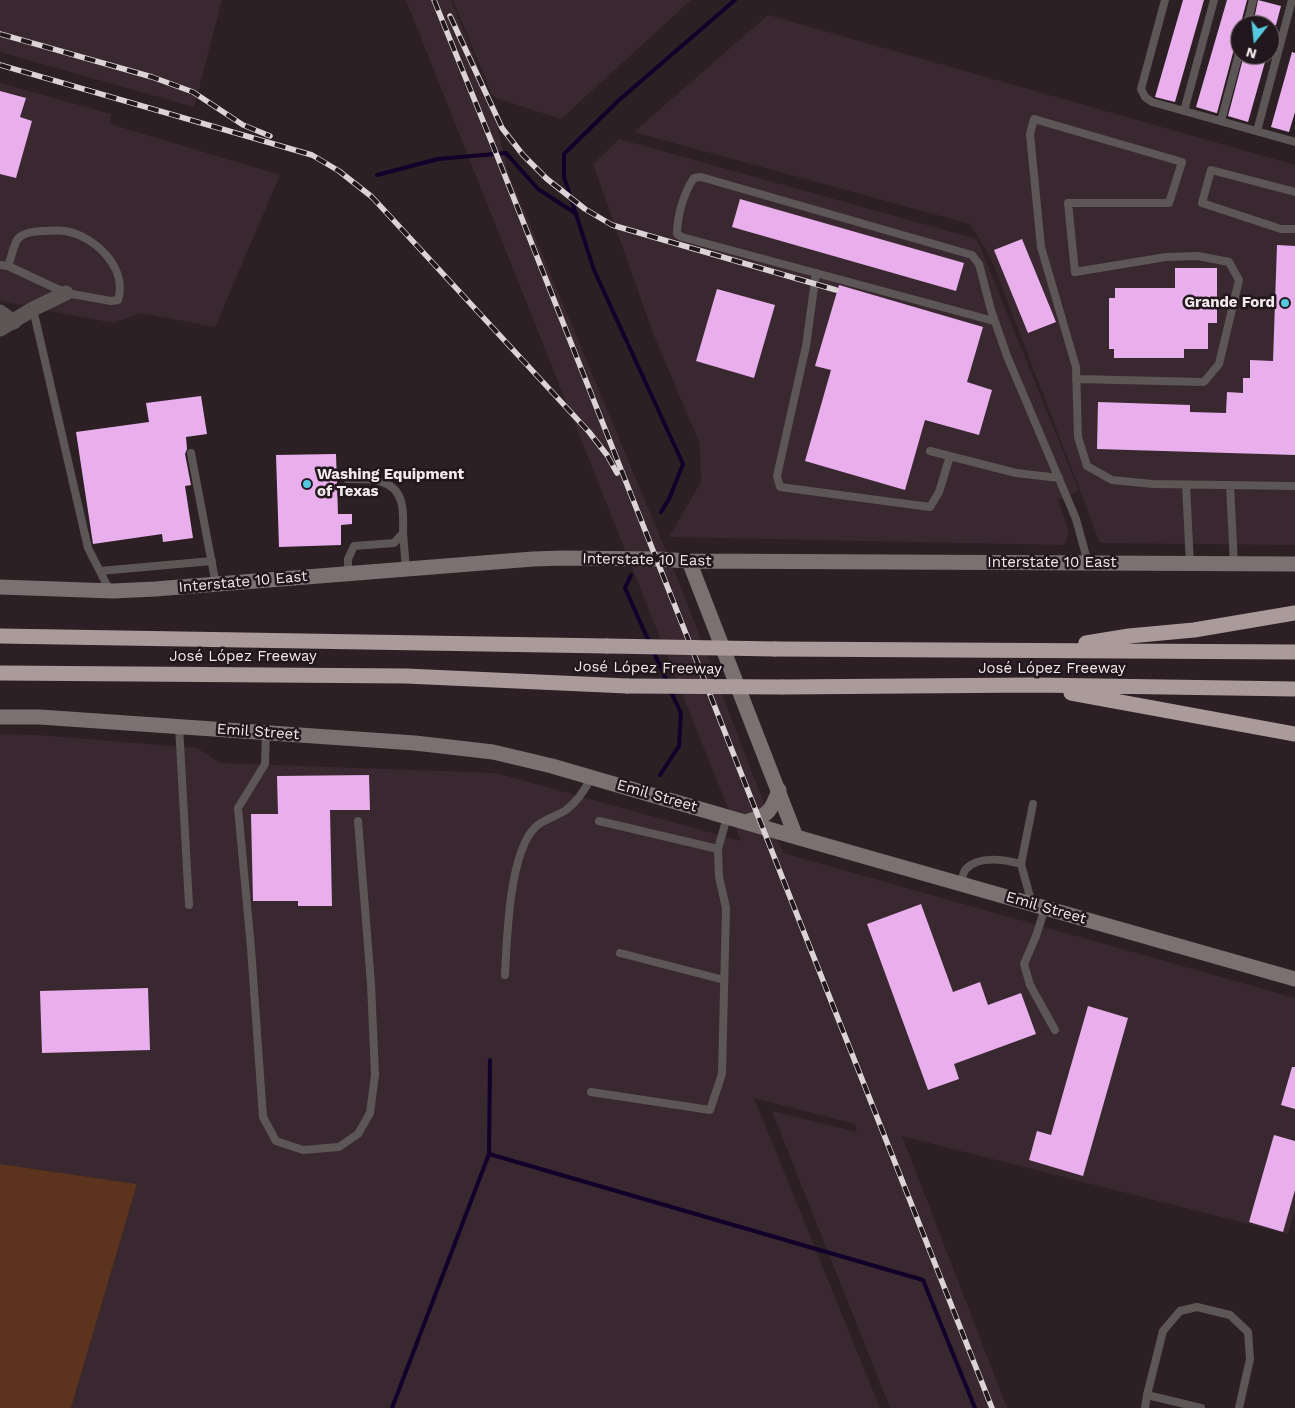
<!DOCTYPE html>
<meta charset="utf-8">
<style>
body{margin:0}
#map{position:relative;width:1295px;height:1408px;overflow:hidden;background:#2c2025;font-family:"Work Sans",sans-serif}
canvas{display:block}
.north{position:absolute;left:1230px;top:15px;width:50px;height:50px;box-sizing:border-box;background:#22171c;border:1px solid #756b6f;border-radius:50%;rotate:196deg;font-size:14px;font-weight:700;line-height:20px;text-align:center;color:#f1e9ec}
.north::after{content:'';display:block;margin:auto;width:18px;height:22px;background:#56c9e1;clip-path:polygon(50% 0,100% 100%,50% 72%,0 100%)}
</style>
<div id="map">
<canvas width="1295" height="1408"></canvas>
<div class="north">N</div>
</div>
<script>
const c = document.querySelector('canvas').getContext('2d');
c.lineJoin = 'round';
function fill(path, color) { c.fillStyle = color; c.fill(path, 'evenodd'); }
function stroke(path, color, width, dash) { c.strokeStyle = color; c.lineWidth = width; c.lineCap = dash ? 'butt' : 'round'; c.setLineDash(dash || []); c.stroke(path); }
function write(font, color, halo, rows, align = 'center') {
  c.font = font + ' "Work Sans",sans-serif'; c.lineWidth = 5; c.setLineDash([]); c.textBaseline = 'middle'; c.strokeStyle = halo; c.fillStyle = color; for (const [text, x, y, turn = 0] of rows) {
    c.save(); c.translate(x, y); c.rotate((+turn || 0) * Math.PI / 180); c.textAlign = isNaN(turn) ? turn : align; if (halo) c.strokeText(text, 0, 0); c.fillText(text, 0, 0); c.restore();
  }
}
const built = new Path2D(`
 M0 0H222L194 107 0 52Z
 M406 0H451L490 96 508 172 678 580 783 853 1295 998V1211L1288 1234 902 1136 1007 1408H890L772 1111 857 1132 855 1124 754 1098 880 1408H71L137 1184 0 1164V734L38 735 197 748 220 763 496 773 741 841Z
 M453 0H691L561 119 493 97Z
 M768 15 1295 165V545L1100 543 991 258 970 224 634 132Z
 M0 83 111 114 110 124 280 175 215 327 141 313 113 323 0 301Z
 M619 139 977 239 1079 491 1058 500 1069 531 1065 545 669 537 701 482 700 444 653 333 593 164Z`);
const green = new Path2D(`
 M0 1164 137 1184 71 1408H0Z`);
const stream = new Path2D(`
 M377 175 438 159 506 153 538 189 575 213
 M661 512 669 499 683 464 594 270 564 177V154L618 101 735 0
 M631 575 625 588 649 642
 M653 651 668 683
 M660 775 679 746 681 713 670 690
 M489 1154 923 1280 975 1408
 M392 1408 489 1154 490 1060`);
const building = new Path2D(`
 M1183 0H1204L1175 102 1155 97Z
 M1227 0H1247L1217 113H1216L1196 107Z
 M1258 0 1281 6 1276 25H1253Z
 M1292 52 1295 53V112L1289 132 1271 127Z
 M1244 55H1267L1248 122 1228 116Z
 M0 91 26 98 20 117 32 121 16 178 0 174Z
 M740 199 964 263 956 291 732 227Z
 M1022 239 1056 322 1028 333 994 250Z
 M1277 245 1295 246V455L1097 449 1098 402 1190 405V412L1226 413 1227 392 1243 393V378H1250V360L1273 361Z
 M1175 268H1217V323H1208V349H1184V358H1114V349H1109V298H1115V288H1175Z
 M839 285 983 327 967 382 992 390 979 435 925 420 905 490 805 461 831 370 815 366Z
 M717 289 775 305 754 378 696 361Z
 M201 396 207 434 186 437 187 449 185 454 191 485 185 486 193 538 163 542 162 534 93 544 76 432 149 422 146 403Z
 M336 454 338 514H352V524L341 525V545L279 547 276 455Z
 M369 775 370 810H330L332 906H298V901H253L251 814H278L277 776Z
 M921 904 953 992 980 982 988 1005 1021 993 1036 1034 954 1064 959 1079 928 1090 867 924Z
 M148 988 150 1050 42 1053 40 991Z
 M1088 1006 1128 1018 1083 1176 1029 1160 1037 1131 1051 1135Z
 M1292 1067H1295V1109L1281 1105Z
 M1274 1135 1295 1141V1190L1283 1232 1249 1222Z`);
const service = new Path2D(`
 M1165 0 1141 89 1145 97 1152 102 1295 142
 M1247 25 1253 0
 M1184 111 1214 0
 M1221 121 1240 50
 M1257 131 1292 0
 M1295 192 1211 170 1202 203 1281 229H1295
 M0 265 8 266 66 293 111 301 118 300C128 268 95 236 65 231 57 230 49 231 42 231 33 232 23 232 17 240 13 247 11 259 8 266
 M816 273 806 346 777 476 780 487 930 507 939 492 950 456
 M33 309 88 548 110 591
 M994 321 682 237 677 234C677 216 684 192 694 178L701 177 972 255 979 264 991 310 1007 356 1076 519 1088 563
 M1076 379 1204 382 1219 364 1239 280 1229 262 1198 256 1166 257 1075 272 1068 203H1169L1182 162 1034 119 1030 134 1041 247 1076 367 1078 437 1087 466 1112 480 1153 484 1295 486
 M930 451 1016 473 1059 478
 M191 453 216 585
 M347 479C367 479 394 477 401 501 404 511 403 523 403 533L394 543 354 546 348 559V574
 M1186 485 1190 564
 M1230 485 1234 564
 M403 533 406 569
 M100 571 212 561
 M179 726 189 905
 M266 733 265 764 238 808 251 948 263 1117 276 1141 303 1150 339 1147 358 1134 370 1113 375 1075 371 984 358 821
 M599 821 718 849
 M961 884C962 879 963 872 966 869 979 855 1006 860 1021 864
 M1032 904 1021 864 1033 804
 M1045 908 1036 936 1024 964 1030 985 1055 1030
 M620 953 724 980
 M505 975C507 937 509 863 531 832 539 820 554 818 566 810 578 801 584 790 592 777
 M591 1092 710 1110 722 1074 726 908 719 877 718 849 727 817
 M1147 1395 1163 1331 1180 1311 1197 1307 1230 1315 1248 1332 1250 1359 1239 1408
 M1145 1408 1147 1395 1201 1408`);
const minor = new Path2D(`
 M0 312 14 322
 M0 329 33 309 66 293`);
const secondary = new Path2D(`
 M689 561 796 837
 M0 587 113 591 155 589 533 559 563 558 656 559 689 561 1295 564
 M0 717H40L415 743 493 752 552 766 796 837 1295 979
 M745 822C768 816 771 812 779 790`);
const motorway = new Path2D(`
 M0 636 607 646
 M1086 643 1129 636 1194 630 1295 613
 M775 649 1295 652
 M0 673 406 676 627 686
 M782 687 1035 685 1295 689
 M1071 693 1295 734`);
const rail = new Path2D(`
 M434 0 492 143 992 1408
 M450 16 502 128 523 155 547 179 585 209 612 225 836 290
 M0 34 152 77 193 92 243 125 270 136
 M0 65 312 155 339 171 372 197 589 432 607 455 617 473`);
const motorwayBridge = new Path2D(`
 M607 646 775 649
 M627 686 782 687`);
const markers = [
 [1285,303,5,"#56c9e1"],
 [307,484,5,"#56c9e1"]
];
const poiNames = [
 ["Grande Ford",1275,303],
 ["Washing Equipment",317,475,"left"],
 ["of Texas",317,492,"left"]
];
const streetNames = [
 ["Interstate 10 East",647,560,1],
 ["Interstate 10 East",1052,563],
 ["Interstate 10 East",243,582,-5],
 ["José López Freeway",243,657],
 ["José López Freeway",648,668,1],
 ["José López Freeway",1052,669],
 ["Emil Street",258,732,4],
 ["Emil Street",657,796,16],
 ["Emil Street",1046,908,16]
];
fill(built, '#3a2830');
fill(green, '#5c331d');
stroke(stream, '#11002a', 4);
fill(building, '#e9afed');
stroke(service, '#5d5656', 8);
stroke(minor, '#5d5656', 15);
stroke(secondary, '#7c7171', 15);
stroke(motorway, '#ab9a9a', 15);
stroke(rail, '#dbd3d6', 5.5);
stroke(rail, '#22171c', 4, [11]);
stroke(motorwayBridge, '#ab9a9a', 15);
for (const [x, y, r, color] of markers) { const dot = new Path2D(); dot.arc(x, y, r, 0, 2 * Math.PI); c.fillStyle = color; c.fill(dot); stroke(dot, '#22171c', 2); }
write('bold 15px', '#f1e9ec', '#22171c', poiNames, 'right');
write('15px', '#f1e9ec', '#22171c', streetNames);
</script>
